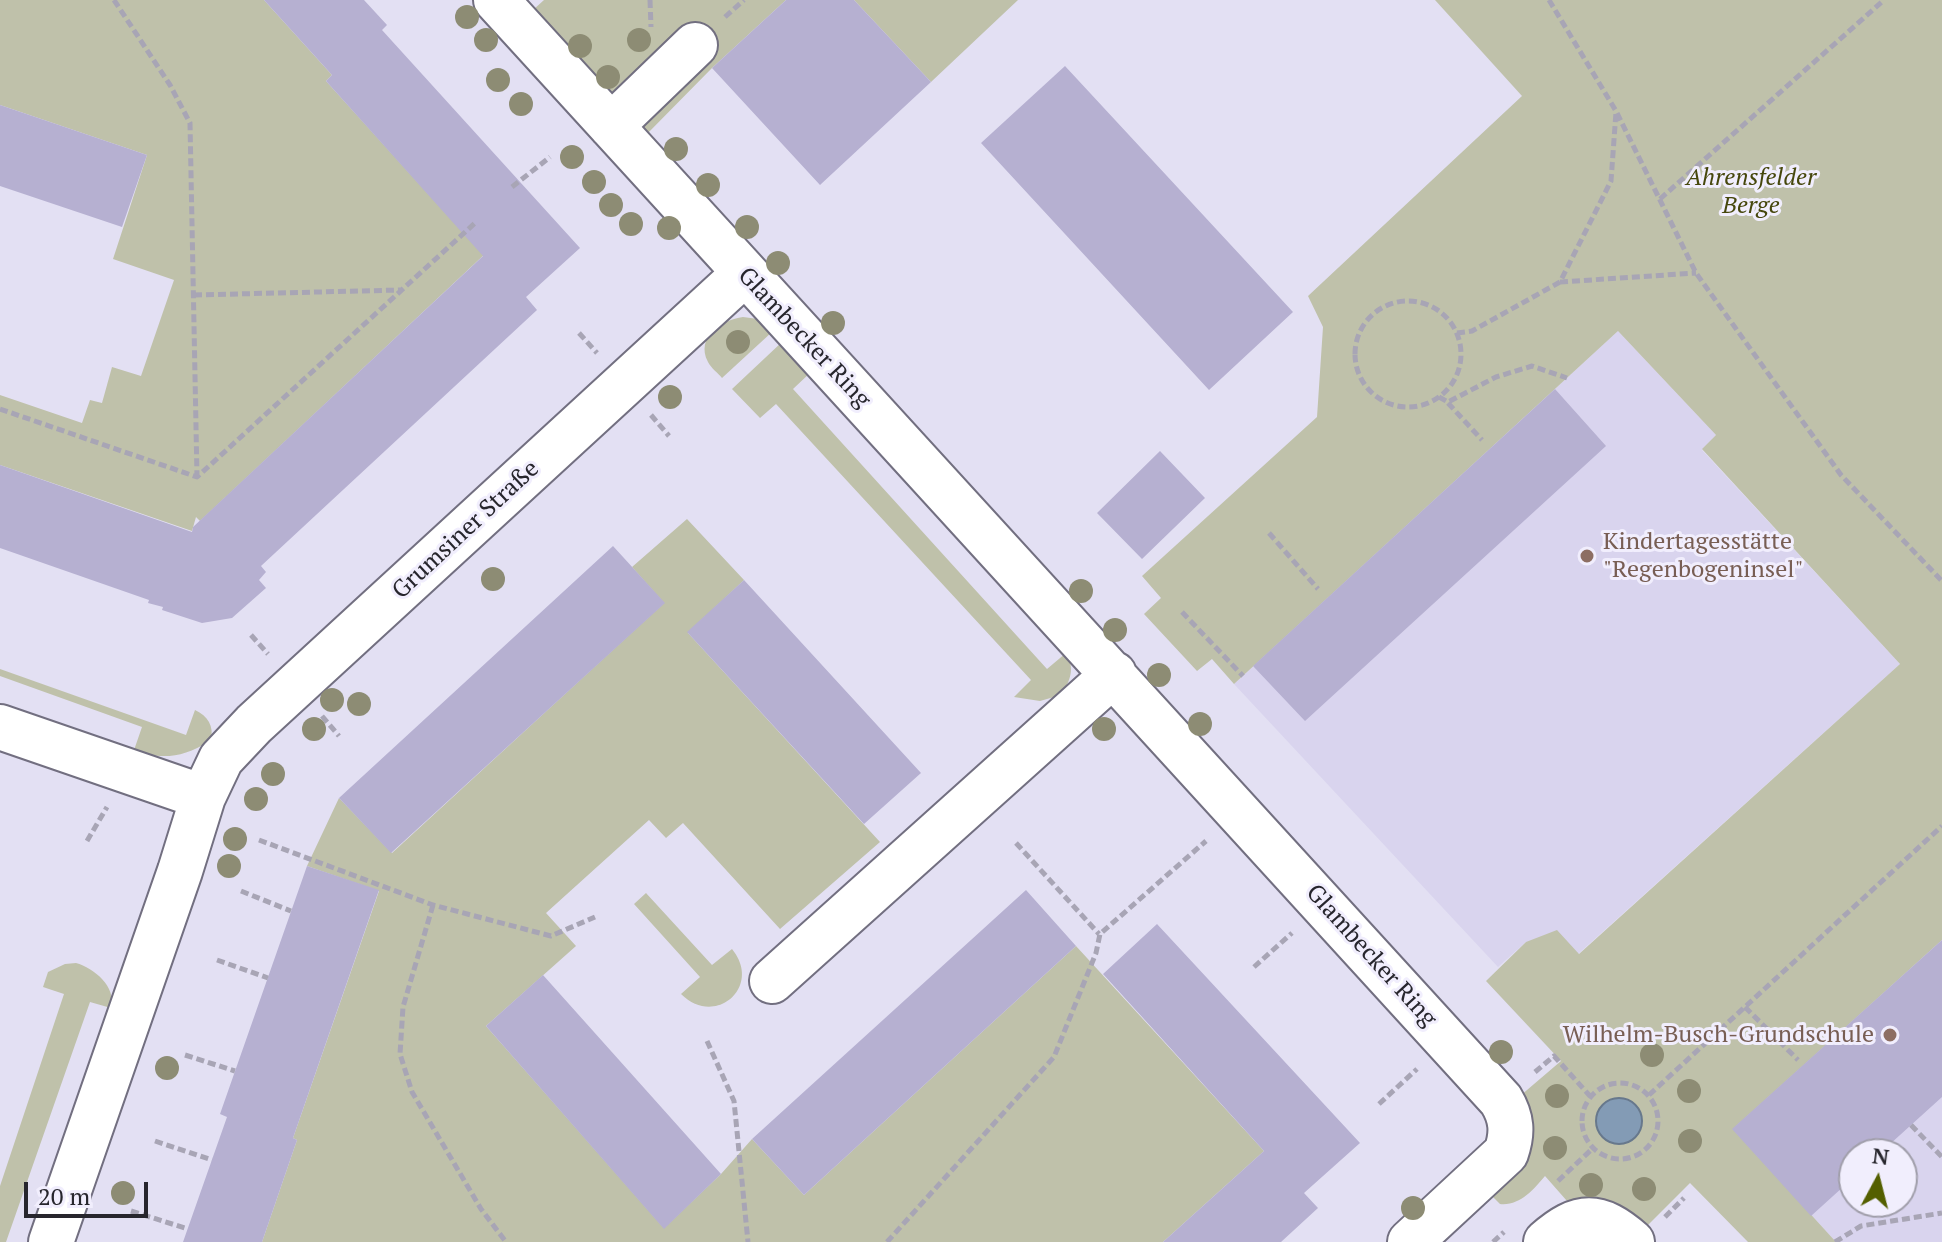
<!DOCTYPE html>
<meta charset="utf-8">
<style>
body{margin:0}
#map{position:relative;width:1942px;height:1242px;overflow:hidden;background:#e3e0f3;font-family:"PT Serif",serif}
canvas{display:block}
.north{position:absolute;left:1838px;top:1138px;width:80px;height:80px;box-sizing:border-box;background:#f1eefd;border:2px solid #a09eaa;border-radius:50%;rotate:7deg;font-size:22px;font-weight:700;line-height:32px;text-align:center;color:#27262d}
.north::after{content:'';display:block;margin:auto;width:28px;height:36px;background:#545f00;clip-path:polygon(50% 0,100% 100%,50% 72%,0 100%)}
.scale{position:absolute;left:24px;top:1182px;width:124px;height:36px;box-sizing:border-box;border:4px solid #27262d;border-top:0;padding-left:10px;font-size:24px;line-height:28px;white-space:nowrap;color:#27262d;-webkit-text-stroke:6px #f1eefd;paint-order:stroke}
</style>
<div id="map">
<canvas width="1942" height="1242"></canvas>
<div class="north">N</div>
<div class="scale">20 m</div>
</div>
<script>
const c = document.querySelector('canvas').getContext('2d');
c.lineJoin = 'round';
function fill(path, color) { c.fillStyle = color; c.fill(path, 'evenodd'); }
function stroke(path, color, width, dash) { c.strokeStyle = color; c.lineWidth = width; c.lineCap = dash ? 'butt' : 'round'; c.setLineDash(dash || []); c.stroke(path); }
function write(font, color, halo, rows, align = 'center') {
  c.font = font + ' "PT Serif",serif'; c.lineWidth = 6; c.setLineDash([]); c.textBaseline = 'middle'; c.strokeStyle = halo; c.fillStyle = color; for (const [text, x, y, turn = 0] of rows) {
    c.save(); c.translate(x, y); c.rotate((+turn || 0) * Math.PI / 180); c.textAlign = isNaN(turn) ? turn : align; if (halo) c.strokeText(text, 0, 0); c.fillText(text, 0, 0); c.restore();
  }
}
const built = new Path2D(`
 M1618 331 1716 435 1702 450 1900 664 1578 954 1526 942 1498 967 1234 684Z
 M1942 940V1242H1836L1733 1129ZM1854 1154H1902V1202H1854Z`);
const green = new Path2D(`
 M0 0H264L332 75 326 81 451 219 486 253 200 521 196 517 192 531 0 465V395L82 423 90 400 102 403 112 367 141 376 174 280 113 259 147 155 0 105Z
 M544 0H786L712 68 646 135 533 10Z
 M854 0H1018L931 82Z
 M1435 0H1942V940L1733 1129 1836 1242H1748L1690 1183 1645 1228C1618 1199 1606 1194 1567 1201L1545 1176C1533 1190 1520 1206 1500 1204L1489 1193 1530 1141 1531 1112 1520 1096 1561 1061 1486 981 1526 942 1557 930 1579 954 1900 664 1702 449 1716 435 1618 331 1234 684 1212 659 1197 671 1144 614 1161 598 1142 576 1317 417 1323 327 1308 296 1522 96Z
 M743 317 758 319 772 332 722 378C718 373 711 368 708 362 695 337 722 320 743 317Z
 M782 342 811 372 793 389 1047 669 1066 653C1075 668 1071 680 1061 695L1040 701 1014 697 1031 680 776 404 760 418 732 389Z
 M687 519 744 580 688 633 880 842 780 929 683 823 666 838 649 820 546 913 576 946 486 1026 664 1228 721 1174 752 1139 804 1195 1076 946 1264 1151 1163 1242H262L297 1140 293 1138 379 891 307 866 339 798 392 853 664 603 632 567Z
 M0 669 186 735 195 710C208 716 214 726 211 740 181 759 167 758 133 753L142 727 0 676Z
 M646 893 712 965 732 949C763 987 715 1028 681 994L700 977 634 904Z
 M76 963C94 968 117 987 111 1008L90 1002 6 1242H0V1186L64 994 43 987 48 972 65 964Z`);
const water = new Path2D(`
 M1596 1121a23 23 0 1 1 46 0a23 23 0 1 1-46 0Z`);
const building = new Path2D(`
 M264 0H364L387 25 382 30 580 248 526 297 537 310 261 566 266 572 259 580 266 588 232 618 202 623 162 610 163 607 148 603 149 600 0 548V465L192 532 193 527 483 256 326 81 332 75Z
 M786 0H854L931 82 820 185 712 68Z
 M1065 66 1293 312 1209 390 981 143Z
 M0 105 147 155 122 227 0 186Z
 M1555 389 1606 446 1305 721 1253 666Z
 M1160 451 1205 498 1142 559 1097 513Z
 M613 546 665 603 391 853 339 798Z
 M744 580 921 773 864 824 687 632Z
 M307 866 379 890 293 1138 297 1140 262 1242H183L227 1117 220 1114Z
 M1026 890 1076 946 804 1195 752 1139Z
 M1157 924 1360 1143 1304 1193 1318 1208 1281 1242H1163L1264 1151 1103 974Z
 M1942 940V1097L1879 1154H1854V1177L1811 1216 1732 1129Z
 M543 975 721 1174 664 1229 486 1026Z`);
const path = new Path2D(`
 M114 0 170 85 190 123 197 477
 M650 0 651 27
 M1549 0 1616 111 1696 273 1841 475 1942 581
 M725 17 744 0
 M512 187 550 157
 M1660 199 1884 0
 M1560 282 1696 273
 M194 295 401 290
 M1355 354a53 53 0 1 1 106 0a53 53 0 1 1-106 0Z
 M579 333 597 353
 M1457 333 1472 331 1560 282 1611 181 1616 112
 M1439 397 1448 402 1496 377 1532 366 1567 378
 M1448 403 1482 440
 M0 409 197 477 475 223
 M651 415 669 436
 M1269 533 1318 589
 M1182 612 1243 676
 M251 635 268 654
 M322 716 339 736
 M259 840 433 905 551 936 595 917
 M87 841 107 807
 M1016 843 1099 934
 M241 891 291 911
 M433 905 403 1007 400 1054 412 1092 481 1209 506 1242
 M217 960 268 978
 M1254 967 1292 933
 M1745 1007 1798 1060
 M707 1041 734 1101 748 1242
 M185 1055 235 1071
 M1535 1072 1554 1056 1590 1096
 M1582 1121a38 38 0 1 1 76 0a38 38 0 1 1-76 0Z
 M1649 1095 1942 826
 M1379 1104 1417 1069
 M1911 1125 1942 1157
 M155 1141 212 1160
 M1558 1181 1592 1149
 M131 1211 188 1229
 M1665 1217 1684 1198
 M887 1242 1054 1057 1096 953 1100 934 1206 841
 M1493 1242 1504 1232
 M1835 1242 1861 1226 1942 1213`);
const minor = new Path2D(`
 M496 0 1501 1100C1512 1118 1513 1133 1506 1153L1410 1242
 M611 126 695 45
 M0 727 203 797
 M772 981 1114 674
 M51 1242 180 871 203 797 221 759 254 724 744 274
 M1546 1242C1579 1213 1599 1213 1632 1242`);
const trees = [
 [467,17],
 [486,40],
 [639,40],
 [580,46],
 [608,77],
 [498,80],
 [521,104],
 [676,149],
 [572,157],
 [594,182],
 [708,185],
 [611,205],
 [631,224],
 [747,227],
 [669,228],
 [778,263],
 [833,323],
 [738,342],
 [670,397],
 [493,579],
 [1081,591],
 [1115,630],
 [1159,675],
 [332,700],
 [359,704],
 [1200,724],
 [314,729],
 [1104,729],
 [273,774],
 [256,799],
 [235,839],
 [229,866],
 [1501,1052],
 [1652,1055],
 [167,1068],
 [1689,1091],
 [1557,1096],
 [1690,1141],
 [1555,1148],
 [1591,1185],
 [1644,1189],
 [123,1193],
 [1413,1208]
];
const markers = [
 [1587,556,8,"#8d6e63"],
 [1890,1035,8,"#8d6e63"]
];
const parkNames = [
 ["Ahrensfelder",1751,178],
 ["Berge",1751,206]
];
const streetNames = [
 ["Glambecker Ring",804,338,47],
 ["Grumsiner Straße",466,530,-43],
 ["Glambecker Ring",1371,956,48]
];
const educationNames = [
 ["Kindertagesstätte",1603,542],
 ["\"Regenbogeninsel\"",1603,570],
 ["Wilhelm-Busch-Grundschule",1874,1035,"right"]
];
fill(built, '#d9d4ee');
fill(green, '#bfc1aa');
fill(water, '#839bb5');
stroke(water, '#67788c', 2);
fill(building, '#b6b0d1');
stroke(minor, '#726f80', 48);
stroke(path, '#a8a5b5', 5, [8, 4]);
stroke(minor, '#fff', 44);
c.fillStyle = '#8d8c74';
for (const [x, y] of trees) { c.beginPath(); c.arc(x, y, 12, 0, 2 * Math.PI); c.fill(); }
for (const [x, y, r, color] of markers) { const dot = new Path2D(); dot.arc(x, y, r, 0, 2 * Math.PI); c.fillStyle = color; c.fill(dot); stroke(dot, '#f1eefd', 3); }
write('italic 24px', '#46470c', '#f1eefd', parkNames);
write('24px', '#27262d', '#f1eefd', streetNames);
write('24px', '#785e54', '#f1eefd', educationNames, 'left');
</script>
